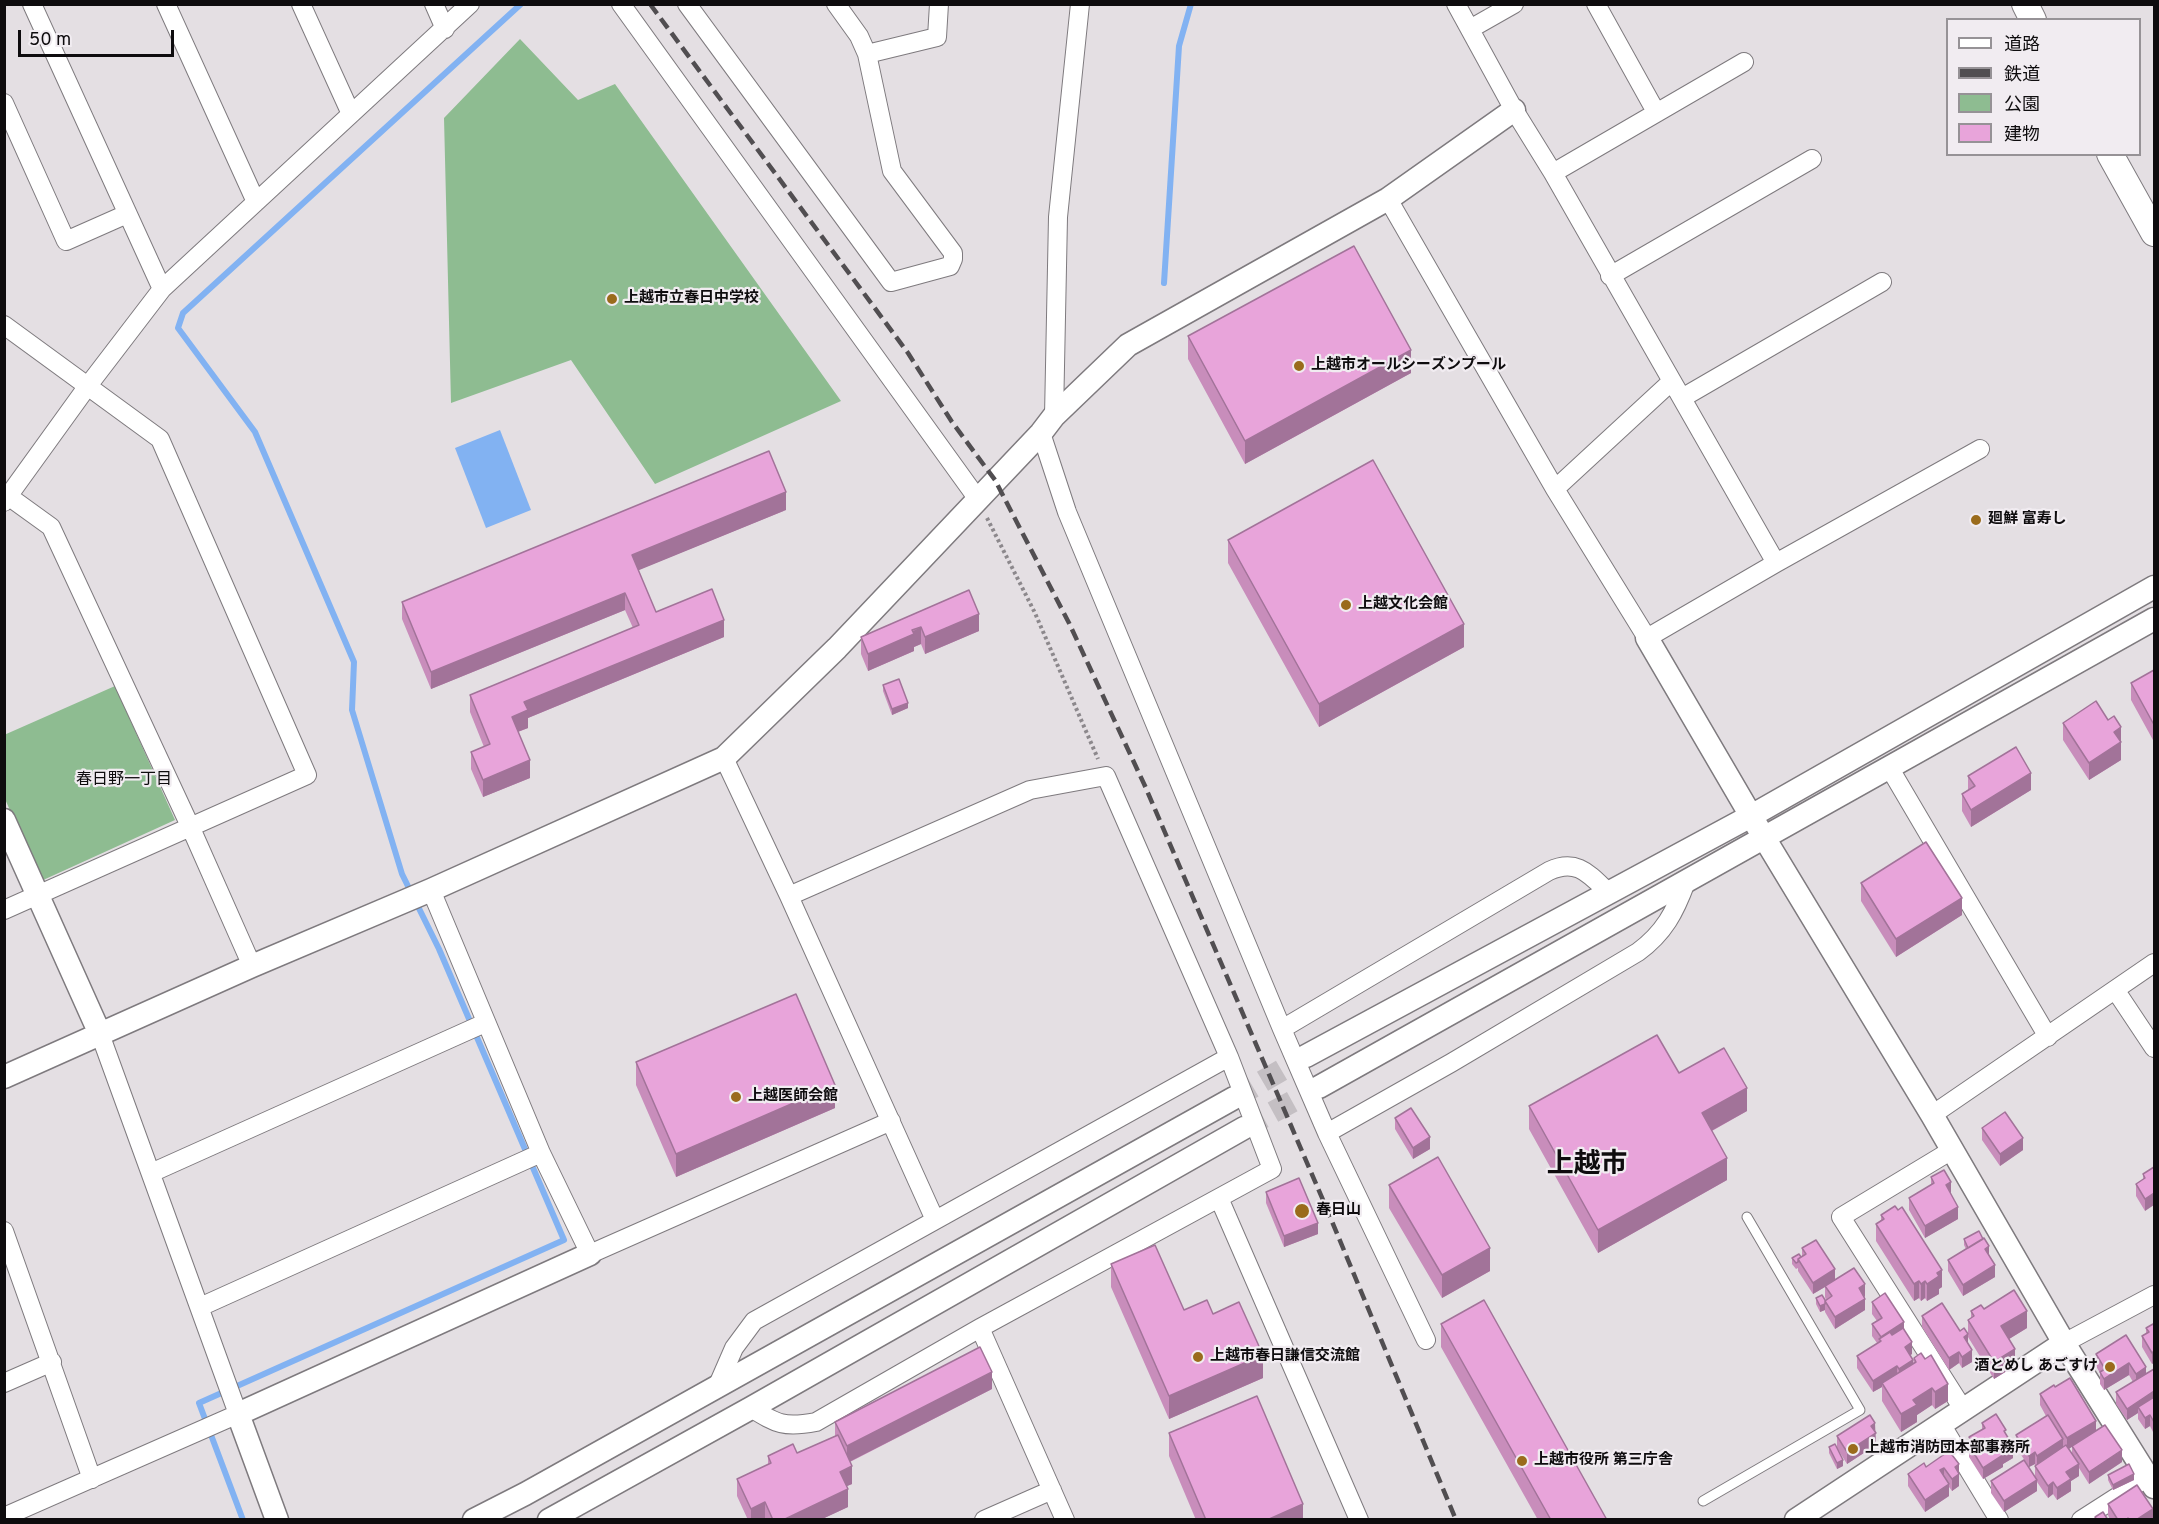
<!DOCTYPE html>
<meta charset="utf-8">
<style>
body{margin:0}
#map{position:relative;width:2159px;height:1524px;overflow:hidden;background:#e4dfe3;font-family:Overpass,"Noto Sans JP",sans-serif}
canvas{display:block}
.frame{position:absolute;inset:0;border:6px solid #0e0c0e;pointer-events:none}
.legend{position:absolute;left:1946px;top:18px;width:195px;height:138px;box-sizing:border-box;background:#f1ecf1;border:2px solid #969296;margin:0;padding:8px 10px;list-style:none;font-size:18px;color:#0e0c0e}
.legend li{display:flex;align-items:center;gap:12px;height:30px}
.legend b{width:30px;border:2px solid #969296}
.scale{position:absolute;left:18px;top:30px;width:156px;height:27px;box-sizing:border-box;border:3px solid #0e0c0e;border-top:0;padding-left:8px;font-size:18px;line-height:21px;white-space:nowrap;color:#0e0c0e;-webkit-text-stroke:4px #f1ecf1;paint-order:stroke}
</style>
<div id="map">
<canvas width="2159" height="1524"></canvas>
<div class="frame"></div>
<ul class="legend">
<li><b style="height:8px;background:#fff"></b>道路</li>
<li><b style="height:8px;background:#514e51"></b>鉄道</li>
<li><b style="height:16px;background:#8ebc91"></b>公園</li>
<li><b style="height:16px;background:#e8a4da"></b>建物</li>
</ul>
<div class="scale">50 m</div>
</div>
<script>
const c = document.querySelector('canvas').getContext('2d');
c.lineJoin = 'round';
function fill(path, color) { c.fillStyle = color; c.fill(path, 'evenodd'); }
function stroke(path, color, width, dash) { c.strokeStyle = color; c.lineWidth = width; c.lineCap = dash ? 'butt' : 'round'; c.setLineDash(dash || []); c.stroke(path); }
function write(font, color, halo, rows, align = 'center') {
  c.font = font + ' Overpass,"Noto Sans JP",sans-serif'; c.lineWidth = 4.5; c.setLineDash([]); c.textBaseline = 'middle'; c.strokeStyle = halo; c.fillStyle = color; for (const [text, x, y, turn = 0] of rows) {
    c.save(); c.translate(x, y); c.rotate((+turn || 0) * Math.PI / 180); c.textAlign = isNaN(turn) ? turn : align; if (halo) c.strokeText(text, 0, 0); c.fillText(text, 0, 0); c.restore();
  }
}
const green = new Path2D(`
 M520 39 578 100 615 84 841 401 655 484 571 360 451 403 444 118Z
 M115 686 175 820 41 881 5 799 4 735Z`);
const water = new Path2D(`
 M500 430 531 510 486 528 455 448Z`);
const stream = new Path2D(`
 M1164 283 1179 46 1191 4
 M243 1520 199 1403 564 1240 439 949 402 874 352 710 354 662 255 432 178 328 183 313 521 4`);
const tertiaryTunnel = new Path2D(`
 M1234 1098 1306 1056
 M1244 1128 1319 1087`);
const path = new Path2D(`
 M987 518 1035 613 1098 759`);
const service = new Path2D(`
 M1703 1501 1860 1410 1747 1217`);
const minor = new Path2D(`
 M32 4 162 289
 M166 4 256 202
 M301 4 351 114
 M434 4 445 29
 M621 4 977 498
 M687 4 891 282 950 266 953 259V253L892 171 867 54 937 37 939 4
 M836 4 859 36 867 54
 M1456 4 1514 110 1553 173 1776 563
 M1596 4 1656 112
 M1470 29 1514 4
 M4 103 66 241 127 214
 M1553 173 1744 62
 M1388 199 1555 489 1647 638 1776 563 1980 449
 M1610 276 1812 159
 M4 325 160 439 307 775 4 910
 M1682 398 1882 282
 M1054 416 1058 217 1080 4
 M1041 433 1067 512 1282 1029 1327 1133 1426 1340
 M1555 489 1672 381
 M4 493 51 527 190 826 252 966
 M4 502 87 387 162 289 470 4
 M724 758 789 896 935 1220
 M1889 767 2048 1037
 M431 890 541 1153 590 1254 891 1121
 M2116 991 2154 1048
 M1282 1029 1549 871C1577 858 1589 874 1609 893
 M1932 1115 2154 963
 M1327 1133 1451 1063 1638 952C1664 933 1675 912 1686 882
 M1952 1150 1841 1217 1963 1409
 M151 1173 485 1023
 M1219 1198 1359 1520
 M4 1231 92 1479
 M200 1307 541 1153
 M980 1328 1065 1520
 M2064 1343 2154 1295
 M4 1383 52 1362
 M717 1387 734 1348 754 1321 1229 1057
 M751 1408C777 1424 784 1428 816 1422L980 1328 1272 1169 1229 1057 1106 776 1030 790 789 896
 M1941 1424 1999 1520
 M4 1517 238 1414 100 1034
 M984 1520 1052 1490
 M2081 1520 2148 1477`);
const tertiary = new Path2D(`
 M1647 638 1751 816 1932 1115 2064 1343 2154 1487
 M4 820 100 1034
 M1306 1056 1751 816 2154 587
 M4 1077 252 966 431 890 724 758 837 648 1041 433 1054 416 1128 345 1388 199 1514 110
 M1319 1087 2154 619
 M277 1520 238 1414 590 1254
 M474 1520 525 1494 1234 1098
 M549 1520 751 1408 1244 1128
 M1796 1520 2064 1343`);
const secondary = new Path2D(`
 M2025 4 2033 20
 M2110 154 2154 233`);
const rail = new Path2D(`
 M650 4 908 353 952 422 995 480 1069 623 1145 786 1326 1207 1456 1520`);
const wall = new Path2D(`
 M1188 336 1411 373 1245 464 1188 359Z
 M786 510 638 570 656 612 724 637 528 718V728L518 732 530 778 483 797 471 769V752L484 747 470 712V695L633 628 625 610 431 689 402 619V602Z
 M1228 540 1464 647 1319 727 1228 563Z
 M969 590 979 631 925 654 921 644 914 647V651L868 671 861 654V637Z
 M2154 670 2153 740 2131 700V683Z
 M883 685 908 708 892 715 883 691Z
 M2108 720 2121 727V760L2089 780 2063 740V723Z
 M1968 776 2031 790 1971 827 1962 811V794L1968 790Z
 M1861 883 1962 915 1896 957 1861 901Z
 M636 1062 835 1108 676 1177 636 1085Z
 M1679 1073 1747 1111 1712 1131 1727 1180 1598 1253 1529 1129V1106Z
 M1395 1118 1430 1149 1413 1159 1395 1129Z
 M1982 1128 2023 1150 2000 1166 1982 1140Z
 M2154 1168 2145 1211 2136 1196V1184L2143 1180V1174Z
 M1931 1177 1958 1219 1925 1238 1909 1210V1198L1931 1185Z
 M1389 1185 1490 1271 1442 1298 1389 1208Z
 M1266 1192 1318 1234 1284 1247 1266 1203Z
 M1881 1215 1942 1287 1939 1289V1294L1927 1301 1925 1298 1921 1301 1919 1298 1914 1301 1876 1241V1224L1881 1220Z
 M1964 1239 1989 1256 1995 1277 1963 1296 1948 1271V1260L1966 1249 1964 1245Z
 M1802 1248 1835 1280 1865 1296V1310L1835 1329 1825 1312V1310L1820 1312 1816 1304V1298L1825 1300H1826L1825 1297V1287L1813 1294 1798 1271V1268L1796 1269 1792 1264V1258L1802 1257Z
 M1111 1264 1184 1310 1213 1314 1263 1378 1169 1419 1111 1287Z
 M1872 1302 1904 1328 1912 1354 1910 1355 1913 1364 1914 1358 1948 1401 1935 1409 1932 1405 1917 1415V1422L1901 1432 1882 1401V1387L1873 1392 1857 1368V1356L1877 1343 1872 1336V1324L1877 1321 1872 1314Z
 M1984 1309 2027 1328 2009 1339 2015 1366 1994 1379 1968 1337V1343L1972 1362 1962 1368 1959 1363 1949 1370 1922 1327V1316L1968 1334V1320L1971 1318V1311Z
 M1441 1324 1607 1520H1538L1441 1347Z
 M2154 1326 2152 1364 2142 1347V1336L2146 1333V1328Z
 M2126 1335 2146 1373 2154 1370V1434L2150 1426 2145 1429 2138 1419V1413L2127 1420 2116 1404V1392L2133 1382 2129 1375 2104 1390 2100 1384V1373L2096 1366V1354Z
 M992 1389 850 1462 852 1484 847 1486 848 1507 820 1520H748L737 1496V1479L768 1465V1456L797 1453 835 1436V1422Z
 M2040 1394 2096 1431 2122 1462 2089 1484 2079 1468V1476L2071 1481V1491L2057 1500 2053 1494 2048 1498 2037 1482V1491L2004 1512 1991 1493V1481L2035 1476V1464L2029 1467 2016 1447V1435L2046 1416 2040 1405ZM2072 1446V1454L2069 1449Z
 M1982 1423 2006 1435 2013 1458 2003 1464V1467L1983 1479 1969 1457V1437L1982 1430Z
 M1875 1432 1876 1445 1847 1464 1837 1448V1436Z
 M1169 1433 1303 1520H1196L1169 1456Z
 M1829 1447 1843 1466 1837 1469 1829 1453Z
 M1949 1451 1959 1473V1486L1952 1491 1949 1487V1496L1925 1512 1908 1486V1474L1926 1467Z
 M2108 1475 2134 1480 2113 1490 2108 1480Z
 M2108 1504 2153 1520H2110L2108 1515Z`);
const shadedWall = new Path2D(`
 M1411 350V373L1245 464V441Z
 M786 492V510L632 573V555Z
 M625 593V610L431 689V672Z
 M979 614V631L925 654V637Z
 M724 620V637L528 718V728L512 734V717L524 702Z
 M1464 624V647L1319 727V704Z
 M921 627V644L914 647V651L868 671V654Z
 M908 703V708L892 715V709Z
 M2154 722V739L2153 740V723Z
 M2121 727V760L2089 780V763L2114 732Z
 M530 760V778L483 797V780Z
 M2031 773V790L1971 827V810Z
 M1962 898V915L1896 957V939Z
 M835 1085V1108L676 1177V1154Z
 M1747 1088V1111L1702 1136V1113Z
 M1430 1137V1149L1413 1159V1148Z
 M2023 1138V1150L2000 1166V1154Z
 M1727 1158V1180L1598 1253V1230Z
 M1951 1182V1194L1946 1185Z
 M2154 1193V1205L2145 1211V1199Z
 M1958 1207V1219L1925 1238V1226Z
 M1318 1223V1234L1284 1247V1236Z
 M1989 1246V1257L1985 1249Z
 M1490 1248V1271L1442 1298V1275Z
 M1995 1265V1277L1963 1296V1285Z
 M1835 1269V1281L1813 1294V1283Z
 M1942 1270V1287L1939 1289V1294L1927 1301V1284L1937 1273Z
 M1919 1281V1298L1914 1301V1284Z
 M1925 1281V1298L1921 1301V1284Z
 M1865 1284V1296L1859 1300V1288Z
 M1865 1299V1310L1835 1329V1317Z
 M1825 1304V1310L1820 1312V1306Z
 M2027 1311V1328L2001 1344V1326Z
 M1904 1322V1333L1881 1348V1337Z
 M1968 1334V1346L1964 1337Z
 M1912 1342V1354L1905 1359V1347Z
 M2015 1349V1366L1994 1379V1362Z
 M1972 1350V1362L1962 1368V1357Z
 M2154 1351V1363L2152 1364V1353Z
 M1959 1352V1363L1949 1370V1358Z
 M1263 1355V1378L1169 1419V1396Z
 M1913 1360V1371L1899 1381V1369Z
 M2129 1363V1375L2104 1390V1379Z
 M1897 1366V1378L1882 1383V1387L1873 1392V1381Z
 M2146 1367V1379L2136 1385V1374Z
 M992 1372V1389L847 1463V1446Z
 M1948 1384V1401L1935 1409V1392Z
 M1932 1388V1405L1917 1415V1422L1901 1432V1414L1913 1400Z
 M2154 1391V1403L2138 1407V1413L2127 1420V1409Z
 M2150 1415V1426L2145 1429V1418Z
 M2096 1421V1432L2067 1450V1438Z
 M1875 1423 1876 1445 1847 1464V1452L1871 1426Z
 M2063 1439V1451L2037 1468V1456Z
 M2013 1446V1458L2003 1464V1467L1983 1479V1468Z
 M2122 1450V1462L2089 1484V1472Z
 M2035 1452V1464L2029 1467V1456Z
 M1843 1460V1466L1837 1469V1463Z
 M1959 1464V1486L1952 1491V1479L1955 1467Z
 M2079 1464V1476L2071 1481V1491L2057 1500V1488L2066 1472Z
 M852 1466V1484L840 1489V1472Z
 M1944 1468V1479L1940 1470Z
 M2134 1474V1480L2113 1490V1485Z
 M2037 1480V1491L2004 1512V1501Z
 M2053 1482V1494L2048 1498V1486Z
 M1949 1484V1496L1925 1512V1500Z
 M848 1489V1507L820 1520H783Z
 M765 1502V1519L751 1520V1509Z
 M1303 1504V1520H1267Z
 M2153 1509V1520H2136Z`);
const building = new Path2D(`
 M1354 246 1411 350 1245 441 1188 336Z
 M769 451 786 492 632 555 656 612 712 589 724 620 524 702 528 710 512 717 530 760 483 780 471 752 490 744 470 695 639 625 625 593 431 672 402 602Z
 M1373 460 1464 624 1319 704 1228 540Z
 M969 590 979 614 925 637 921 627 912 630 914 634 868 654 861 637Z
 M2154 670V722L2153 723 2131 683Z
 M899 679 908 703 892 709 883 685Z
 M2096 701 2108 720 2114 716 2121 727 2114 732 2121 742 2089 763 2063 723Z
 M2016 747 2031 773 1971 810 1962 794 1975 786 1968 776Z
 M1926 842 1962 898 1896 939 1861 883Z
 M796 994 835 1085 676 1154 636 1062Z
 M1657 1035 1679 1073 1724 1048 1747 1088 1702 1113 1727 1158 1598 1230 1529 1106Z
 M1411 1108 1430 1137 1413 1148 1395 1118Z
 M2005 1112 2023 1138 2000 1154 1982 1128Z
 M1438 1157 1490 1248 1442 1275 1389 1185Z
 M2154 1167V1193L2145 1199 2136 1184 2145 1178 2143 1174Z
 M1944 1170 1951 1182 1946 1185 1958 1207 1925 1226 1909 1198 1934 1183 1931 1177Z
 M1299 1178 1318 1223 1284 1236 1266 1192Z
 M1895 1206 1898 1210 1902 1207 1942 1270 1937 1273 1939 1276 1927 1284 1925 1281 1921 1284 1919 1281 1914 1284 1876 1224 1884 1219 1881 1215Z
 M1979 1231 1983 1239 1968 1248 1964 1239Z
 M1984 1238 1989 1246 1985 1249 1995 1265 1963 1285 1948 1260Z
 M1816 1240 1835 1269 1813 1283 1798 1259 1806 1254 1802 1248Z
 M1155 1245 1184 1310 1207 1300 1213 1314 1239 1302 1263 1355 1169 1396 1111 1264Z
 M1799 1254 1801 1257 1798 1259V1262L1796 1263 1792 1258Z
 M1854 1268 1865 1284 1859 1288 1865 1299 1835 1317 1825 1301 1832 1296 1825 1286Z
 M2014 1290 2027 1311 2001 1326 2015 1349 1994 1362 1968 1320 1974 1316 1971 1311 1981 1305 1984 1309Z
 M1885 1293 1904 1322 1881 1337 1872 1324 1882 1318 1872 1302Z
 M1822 1295 1825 1300V1304L1820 1306 1816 1298Z
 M1484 1300 1607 1520H1551L1441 1324Z
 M1942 1303 1960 1331 1964 1328 1968 1334 1964 1337 1972 1350 1962 1357 1959 1352 1949 1358 1922 1316Z
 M2153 1324 2154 1326V1351L2152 1353 2142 1336 2149 1332 2146 1328Z
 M1903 1328 1912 1342 1905 1347 1913 1360 1899 1369 1897 1366 1873 1381 1857 1356 1881 1341 1879 1339 1890 1332 1892 1335Z
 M2126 1335 2146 1367 2136 1374 2129 1363 2104 1379 2100 1372 2105 1369 2096 1354Z
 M980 1347 992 1372 847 1446 835 1422Z
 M1921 1353 1925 1359 1931 1355 1948 1384 1935 1392 1932 1388 1913 1400 1917 1405 1901 1414 1882 1383 1916 1362 1914 1358Z
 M2154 1369V1391L2127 1409 2116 1392Z
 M2070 1378 2096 1421 2067 1438 2040 1394 2054 1385 2055 1387Z
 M1257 1396 1303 1504 1267 1520H1206L1169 1433Z
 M2154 1397V1422L2150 1415 2145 1418 2138 1407Z
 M1996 1414 2006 1430 2004 1431 2013 1446 2002 1453 2003 1455 1983 1468 1969 1445 1973 1443 1969 1437 1985 1428 1982 1423Z
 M1870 1415 1875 1423 1871 1426 1876 1433 1847 1452 1837 1436Z
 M2048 1415 2063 1439 2037 1456 2035 1452 2029 1456 2016 1435Z
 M2105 1425 2122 1450 2089 1472 2072 1446Z
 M838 1435 852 1466 840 1472 848 1489 783 1520H773L765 1502 751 1509 737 1479 771 1463 768 1456 793 1444 797 1453Z
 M1835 1444 1843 1460 1837 1463 1829 1447Z
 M2066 1445 2079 1464 2066 1472 2071 1479 2057 1488 2053 1482 2048 1486 2035 1466Z
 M1949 1451 1959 1464 1955 1467 1959 1474 1952 1479 1944 1468 1940 1470 1949 1484 1925 1500 1908 1474 1924 1463 1926 1467Z
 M2024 1460 2037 1480 2004 1501 1991 1481Z
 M2129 1464 2134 1474 2113 1485 2108 1475Z
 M2137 1485 2153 1509 2136 1520H2130L2128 1518 2126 1520H2118L2108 1504Z
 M2103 1512 2108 1520H2097L2095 1517Z`);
const markers = [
 [612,299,6,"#9a6b1c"],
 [1299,366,6,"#9a6b1c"],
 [1976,520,6,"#9a6b1c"],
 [1346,605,6,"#9a6b1c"],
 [736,1097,6,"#9a6b1c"],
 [1302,1211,8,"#9a6b1c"],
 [1198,1357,6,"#9a6b1c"],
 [2110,1367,6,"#9a6b1c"],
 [1853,1449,6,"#9a6b1c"],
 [1522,1461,6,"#9a6b1c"]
];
const poiNames = [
 ["上越市立春日中学校",624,299],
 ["上越市オールシーズンプール",1311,366],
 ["廻鮮 富寿し",1988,520],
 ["上越文化会館",1358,605],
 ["上越医師会館",748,1097],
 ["春日山",1316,1211],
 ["上越市春日謙信交流館",1210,1357],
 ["酒とめし あごすけ",2098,1367,"right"],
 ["上越市消防団本部事務所",1865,1449],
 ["上越市役所 第三庁舎",1534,1461]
];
const neighbourhoodNames = [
 ["春日野一丁目",124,781]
];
const townNames = [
 ["上越市",1587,1167]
];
fill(green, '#8ebc91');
fill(water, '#82b2f2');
stroke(stream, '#82b2f2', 6);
stroke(tertiaryTunnel, '#c4bfc3', 22, [22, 11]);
stroke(service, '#7e7a7e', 11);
stroke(minor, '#7e7a7e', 20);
stroke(tertiary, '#7e7a7e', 25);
stroke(secondary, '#7e7a7e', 28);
stroke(path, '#8c888c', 4, [3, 3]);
stroke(service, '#fff', 9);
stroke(minor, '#fff', 18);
stroke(tertiary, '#fff', 22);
stroke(secondary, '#fff', 26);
stroke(rail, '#514e51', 4.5, [12, 6]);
fill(wall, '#c88dbb');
fill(shadedWall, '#a27399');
fill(building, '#e8a4da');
stroke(building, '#a27399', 1.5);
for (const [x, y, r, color] of markers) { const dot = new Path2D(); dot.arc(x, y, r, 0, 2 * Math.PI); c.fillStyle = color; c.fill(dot); stroke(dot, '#f1ecf1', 2); }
write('bold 15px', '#0e0c0e', '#f1ecf1', poiNames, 'left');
write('16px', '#0e0c0e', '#f1ecf1', neighbourhoodNames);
write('bold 27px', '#0e0c0e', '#f1ecf1', townNames);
</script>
